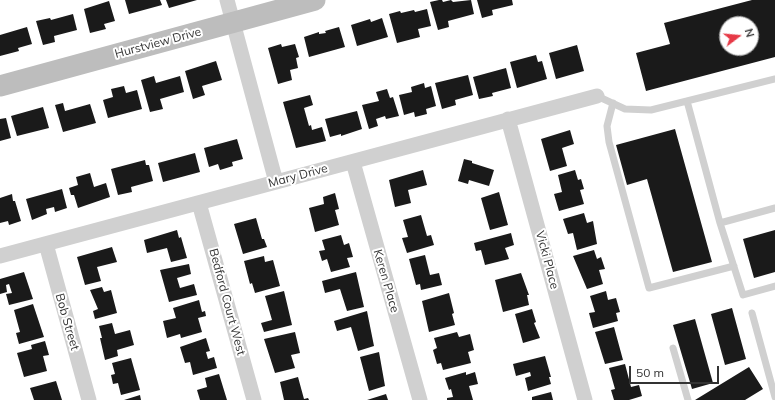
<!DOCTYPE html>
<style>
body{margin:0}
#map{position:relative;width:775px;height:400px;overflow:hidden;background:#fff;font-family:Mulish,sans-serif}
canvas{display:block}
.north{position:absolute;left:719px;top:16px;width:40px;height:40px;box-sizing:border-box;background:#fff;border:1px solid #adadad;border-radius:50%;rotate:74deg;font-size:11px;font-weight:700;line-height:16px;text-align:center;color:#333}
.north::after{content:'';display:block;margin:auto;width:14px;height:18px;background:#e63946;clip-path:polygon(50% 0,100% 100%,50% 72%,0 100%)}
.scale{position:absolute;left:629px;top:366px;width:90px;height:18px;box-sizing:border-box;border:2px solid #333;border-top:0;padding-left:5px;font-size:12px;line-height:14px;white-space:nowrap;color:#333;-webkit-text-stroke:3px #fff;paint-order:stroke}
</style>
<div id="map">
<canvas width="775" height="400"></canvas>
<div class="north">N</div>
<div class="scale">50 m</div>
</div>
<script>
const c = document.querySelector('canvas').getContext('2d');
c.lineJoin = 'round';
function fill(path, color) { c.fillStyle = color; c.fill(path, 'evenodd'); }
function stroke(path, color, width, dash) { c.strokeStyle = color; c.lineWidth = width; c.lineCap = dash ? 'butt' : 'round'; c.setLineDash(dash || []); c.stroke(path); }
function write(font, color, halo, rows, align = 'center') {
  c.font = font + ' Mulish,sans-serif'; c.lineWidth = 4; c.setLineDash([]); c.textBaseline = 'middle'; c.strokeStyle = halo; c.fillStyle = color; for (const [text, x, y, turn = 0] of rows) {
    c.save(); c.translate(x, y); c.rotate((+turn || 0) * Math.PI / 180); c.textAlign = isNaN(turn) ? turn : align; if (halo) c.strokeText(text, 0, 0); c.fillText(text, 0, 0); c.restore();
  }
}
const building = new Path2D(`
 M125 0H160L162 5 129 14Z
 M166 0H197L169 8Z
 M439 0H442L443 2 451 0 453 2 471 0 474 14 448 21 449 27 438 30 430 2Z
 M477 0H512L513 5 492 10 493 15 482 18Z
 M752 0H775V57L646 91 636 53 670 44 664 23ZM727 24H751V48H727Z
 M109 1 115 21 104 24 106 29 90 33 84 9Z
 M427 9 431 26 418 29 420 37 397 43 389 14 400 11 401 13 414 10 415 12Z
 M73 14 77 30 54 36 55 42 43 45 36 21 50 18 51 20Z
 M382 18 388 37 357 46 351 25 370 19 371 22Z
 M27 27 32 44 18 48 19 51 0 56V35Z
 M339 27 345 47 309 57 304 37 319 32V34L326 33 325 31Z
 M281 44 282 47 295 44 299 57 296 58 298 68 290 70 292 80 278 84 268 48Z
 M577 45 584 71 556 79 549 53Z
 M536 55 538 62 542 61 547 79 517 88 510 62Z
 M216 61 222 80 202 86 205 95 193 99 185 71Z
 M506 68 511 88 492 93 493 96 479 99 473 77Z
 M468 75 473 95 455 100 456 105 442 109 435 83Z
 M154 76 156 83 180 76 184 92 160 99 163 109 150 112 141 80Z
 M424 83 425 88 431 86 436 106 426 109 427 114 415 117 414 112 404 115 399 95 412 92 411 87Z
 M124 86 126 93 137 90 142 109 108 118 103 100 113 97 111 89Z
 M387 89 390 98 393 97 399 116 386 119 385 116 376 119 378 126 369 129 362 105 379 101 376 92Z
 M310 95 313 105 304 108 309 126 311 125 312 130 322 127 326 141 296 148 283 102Z
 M63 103 65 111 90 104 96 123 63 132 55 105Z
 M43 107 49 128 17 136 11 116Z
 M357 111 362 129 341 136V134L330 137 325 119Z
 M6 118 11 138 0 141V119Z
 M675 129 712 262 673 272 647 179 627 185 616 145Z
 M570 130 574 144 562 148 567 166 550 171 541 139Z
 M237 139 243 159 232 162 233 166 220 170 218 164 209 167 204 148Z
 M195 153 200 172 163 182 158 163Z
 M464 159 472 161V163L494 170 489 186 469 180 468 184 458 181Z
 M145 160 146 165H149L153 181 131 187 132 192 118 195 111 169Z
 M423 170 427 185 408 190 411 203 395 207 389 180Z
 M575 170 578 180 581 179 584 189 580 190 584 204 559 211 554 194 562 192 558 175Z
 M90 173 94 187 106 183 110 197 78 208 74 195H71L69 188 78 185 76 177Z
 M62 189 67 208 55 212 54 207 46 209 47 214 32 220 26 199Z
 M499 192 508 225 490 230 481 198Z
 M335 193 339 209 335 210 339 225 315 232 309 208 324 204 323 197Z
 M12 194 13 201H15L21 221 9 225 8 221 0 223V198Z
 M584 213 587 223 593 221 597 244 577 250 573 233 568 234 563 219Z
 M421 215 427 236 431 235 434 245 407 253 402 238 408 237 403 220Z
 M256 218 262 239H264L267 247 243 254 234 224Z
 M177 230 179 238 181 237 187 258 171 262 167 248 147 253 144 240Z
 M775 230V272L754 278 743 239Z
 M511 233 514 245 505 248 509 259 485 265 481 250 476 251 474 243Z
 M341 235 344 245 349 243 353 257 347 258 350 267 331 272 327 259 322 261 319 251 325 250 322 240Z
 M112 247 117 262 97 267 101 281 85 285 77 257Z
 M594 250 597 259 601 257 605 269 599 270 603 284 587 289 573 256Z
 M425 255 430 275 439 273 442 285 421 290 420 284 416 285 409 259Z
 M264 256 265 262 273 260 280 286 255 293 252 283 250 284 244 261Z
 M189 264 191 274 177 278 180 288 194 284 197 295 169 302 160 270Z
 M24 272 33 299 9 305 6 294 12 293 9 284 6 285 7 292 0 294V279Z
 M356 272 364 307 347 311 340 289 325 293 322 281Z
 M521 273 529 295H527L529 305 503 312 495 280Z
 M102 287 104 292 111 290 117 313 95 319 93 311 98 309 90 290Z
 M284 291 292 325 264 332 261 323 272 320 265 296Z
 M606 291 608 300 616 298 620 312 616 313 618 321 593 328 589 313 595 312 590 296Z
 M449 293 454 313 452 314 455 325 429 332 422 301Z
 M199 300 202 312 205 311 206 316 198 318 202 332 181 338 180 334 167 338 163 321 176 318 173 308Z
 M33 304 44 337 19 344 16 333 20 332 14 310Z
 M732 308 746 359 725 365 711 314Z
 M532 309 536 322 534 323 540 338 523 343 515 314Z
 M367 311 374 346 358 351 351 327 337 331 334 321Z
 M695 319 713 383 692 389 673 325Z
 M112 323 115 334 130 330 134 345 117 350 118 356 105 360 100 338H102L99 326Z
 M614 327 623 360 605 364 595 332Z
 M295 332 300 353 291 355 295 368 275 373 264 339Z
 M457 332 459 337 470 334 474 350 468 352 471 363 443 370 441 363 437 364 433 350 437 348 434 338Z
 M206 338 210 351 206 352 208 359 214 357 217 368 193 375 190 362 185 363 180 347Z
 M45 341 49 355 43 356 47 371 24 377 17 353 32 349 31 345Z
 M379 352 385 386 369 391 360 357Z
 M545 356 551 377H549L551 384 528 391 525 378 531 376 530 372 516 376 513 364Z
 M131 358 140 390 121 395 118 383 113 384 111 375 115 374 112 363Z
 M625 364 631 387 639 385 642 396 629 400H614L611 390 615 389 609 368Z
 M749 367 763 389 745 400H695Z
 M466 372V375L475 372 478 384 469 386 473 400H447V398L453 397 451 389 449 390 445 378Z
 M219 374 227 400H200L197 390 207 387 205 378Z
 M298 377 304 399 308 398 309 400H284L280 382Z
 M56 381 62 400H34L30 388Z
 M551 392 553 400H532V397Z
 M386 394 388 400H367Z
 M140 395 141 400H124Z`);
const lane = new Path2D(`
 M597 96 625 109 651 110 775 79
 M687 101 720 223 743 295 775 286
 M613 103 607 126 609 142 649 288 734 266
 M720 223 775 208
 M752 313 775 397
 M673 348 688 400`);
const street = new Path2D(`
 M227 0 276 182
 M508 119 585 400
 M353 162 420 400
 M199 203 254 400
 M46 244 89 400
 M0 256 597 96`);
const secondary = new Path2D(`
 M0 86 315 0`);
const streetNames = [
 ["Hurstview Drive",158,43,-15],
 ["Mary Drive",298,176,-15],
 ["Vicki Place",547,260,75],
 ["Keren Place",386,281,74],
 ["Bedford Court West",227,302,75],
 ["Bob Street",67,322,74]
];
fill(building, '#1a1a1a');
stroke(lane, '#d0d0d0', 7);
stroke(street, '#d0d0d0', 15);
stroke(secondary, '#bdbdbd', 21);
write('12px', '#333', '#fff', streetNames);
</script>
